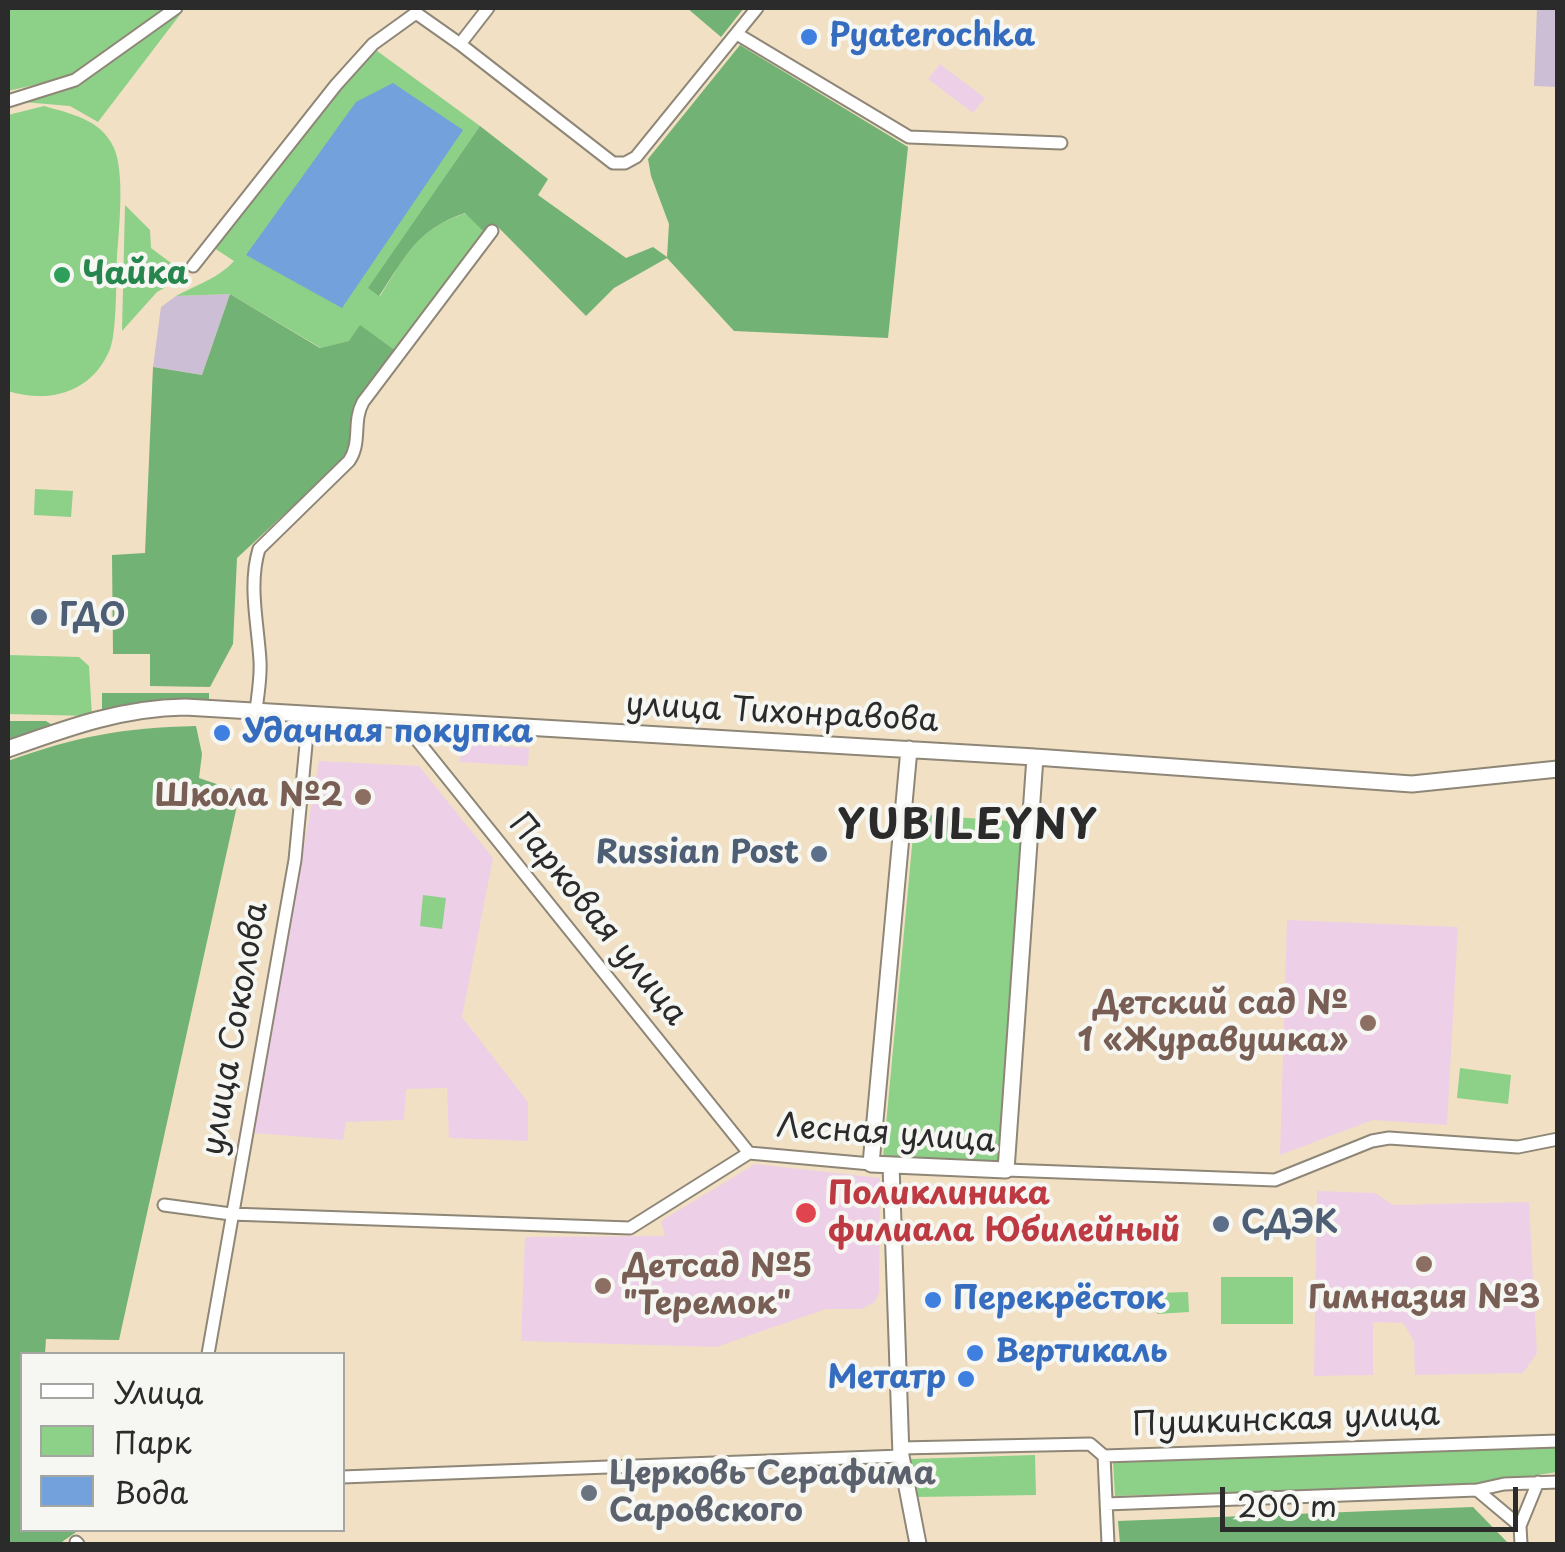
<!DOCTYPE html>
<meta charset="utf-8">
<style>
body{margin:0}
#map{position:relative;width:1565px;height:1552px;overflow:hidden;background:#f1e0c3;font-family:"Playpen Sans",sans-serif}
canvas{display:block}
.frame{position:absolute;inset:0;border:10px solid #2b2b2b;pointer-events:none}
.legend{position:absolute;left:20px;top:1352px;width:325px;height:180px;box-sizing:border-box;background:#f6f6f2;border:2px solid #a5a5a2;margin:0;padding:12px 18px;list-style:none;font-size:30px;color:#2b2b2b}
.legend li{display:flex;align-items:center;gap:20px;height:50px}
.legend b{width:50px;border:2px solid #a5a5a2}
.scale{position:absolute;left:1220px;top:1487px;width:298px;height:45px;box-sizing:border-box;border:5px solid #2b2b2b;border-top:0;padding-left:12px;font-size:30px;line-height:35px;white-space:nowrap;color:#2b2b2b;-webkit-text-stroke:8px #f6f6f2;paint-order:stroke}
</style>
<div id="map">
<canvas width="1565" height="1552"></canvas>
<div class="frame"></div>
<ul class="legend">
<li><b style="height:12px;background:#fff"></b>Улица</li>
<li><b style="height:28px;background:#8dd088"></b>Парк</li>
<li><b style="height:28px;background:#73a1dc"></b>Вода</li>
</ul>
<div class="scale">200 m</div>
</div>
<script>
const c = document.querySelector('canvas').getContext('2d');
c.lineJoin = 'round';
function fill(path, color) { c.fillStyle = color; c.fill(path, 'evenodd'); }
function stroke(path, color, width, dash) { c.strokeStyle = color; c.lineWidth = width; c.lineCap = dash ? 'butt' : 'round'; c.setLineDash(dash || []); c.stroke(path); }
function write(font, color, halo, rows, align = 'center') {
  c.font = font + ' "Playpen Sans",sans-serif'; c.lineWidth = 8; c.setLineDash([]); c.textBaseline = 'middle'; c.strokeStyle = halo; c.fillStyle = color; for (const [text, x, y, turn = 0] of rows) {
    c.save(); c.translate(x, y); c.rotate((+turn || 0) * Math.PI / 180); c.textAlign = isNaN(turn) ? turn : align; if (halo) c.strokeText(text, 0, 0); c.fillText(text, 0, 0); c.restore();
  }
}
const built = new Path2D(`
 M940 64 985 98 973 113 928 79Z
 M461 744 529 748 528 766 460 762Z
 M319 761 419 766 493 858 462 1017 528 1102V1141L449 1138 447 1088 406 1089 404 1120 346 1122 343 1140 254 1133Z
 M1287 920 1458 927 1447 1125 1373 1120 1280 1155Z
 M755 1164 880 1178 879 1293 874 1303 861 1309H826L716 1347 521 1341 525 1237 665 1236 661 1221Z
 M1317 1191 1375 1193 1393 1205 1529 1202 1537 1353 1523 1373 1415 1375 1414 1341 1403 1323 1373 1322V1375L1314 1376Z`);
const industrial = new Path2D(`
 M1537 8H1557V87L1534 86Z
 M230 294 202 375 153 367 161 307 176 296Z`);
const green = new Path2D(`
 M8 8H168L69 77 8 91Z
 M182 12 98 122 70 106 23 102 79 84Z
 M373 48 480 126 369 288 380 296C407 254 416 230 466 213L487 235 397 352 350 341 321 348 230 294 176 296C196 285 219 278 234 261L214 248Z
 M44 106C71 114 101 119 114 148 125 173 119 229 117 256 116 277 117 332 110 349 92 393 49 404 8 391V115Z
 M125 205 150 230 151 248 187 275 157 292 122 331Z
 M35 489 73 491 71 517 34 515Z
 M8 655 79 657 89 666 92 716 8 714Z
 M915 814 1022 822 999 1165 883 1157Z
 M423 895 446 898 442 929 420 926Z
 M1460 1068 1511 1075 1508 1104 1457 1098Z
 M1221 1277H1293V1324H1221Z
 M1188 1292 1189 1312 1157 1314 1156 1293Z
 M1467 1448H1558L1557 1472 1472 1485 1115 1496 1113 1462Z
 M1035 1455 1036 1495 917 1497 911 1459Z`);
const forest = new Path2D(`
 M687 8H744L721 37Z
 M740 45 908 147 888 338 734 331 667 258 614 288 586 316 497 226 487 235 465 213C416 230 407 255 379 296L368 288 480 126 548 179 538 195 626 258 653 247 667 257 669 224 651 176 648 159Z
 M230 294 320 348 349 341 360 325 397 352 352 413 348 455 237 558 233 644 210 687 150 686V654H113L112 555 145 553 153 367 202 375Z
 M102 693H209V702L146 701 102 711Z
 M8 721H46L54 726 8 741Z
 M196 726 202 754 199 778 240 792 119 1340 46 1339 45 1354H22V1530H79L59 1544H8V761C77 736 122 728 196 726Z
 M1473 1507 1509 1544H1120L1118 1521Z`);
const water = new Path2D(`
 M393 83 463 130 342 308 246 255 356 102Z`);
const street = new Path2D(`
 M737 34 909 137 1061 143
 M460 44 613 163H625L636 157 757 8
 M8 101 75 80 176 8
 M193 266 336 85 373 44 416 13 460 44 488 8
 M256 710C258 694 261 677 260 661 258 624 248 585 259 549L349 461C362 442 352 422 363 402L492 231
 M408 719 409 730 749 1153
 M1006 1170 1275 1180 1372 1141 1389 1138 1518 1147 1558 1139
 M164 1205 231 1214 630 1228 749 1153 871 1164
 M208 1354 295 860 309 713
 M900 1448 1090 1444 1104 1456 1558 1441
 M1104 1456 1108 1544
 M342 1477 901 1456
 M1477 1490 1520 1526
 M1106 1504 1477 1490 1504 1484 1558 1482
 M76 1542 78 1544
 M1521 1544 1520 1526 1538 1482`);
const secondary = new Path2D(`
 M8 749C67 728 121 708 185 707L1035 757 1412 784 1558 769
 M909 749 871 1164 1006 1170 1035 757
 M891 1165 901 1456 918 1544`);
const markers = [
 [809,37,10,"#3f7fe0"],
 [62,275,10,"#2e9e5b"],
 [39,617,10,"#5c6f8a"],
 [222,733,10,"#3f7fe0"],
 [363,797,10,"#8d6e63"],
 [819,854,10,"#5c6f8a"],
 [1368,1023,10,"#8d6e63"],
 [806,1213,12,"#e0444e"],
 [1221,1224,10,"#5c6f8a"],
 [1424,1264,10,"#8d6e63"],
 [603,1286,10,"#8d6e63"],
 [933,1300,10,"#3f7fe0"],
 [975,1353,10,"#3f7fe0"],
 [966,1379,10,"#3f7fe0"],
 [589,1493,10,"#6b7280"]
];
const shopNames = [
 ["Pyaterochka",829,37],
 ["Удачная покупка",242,733],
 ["Перекрёсток",953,1300],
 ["Вертикаль",995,1353],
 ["Метатр",946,1379,"right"]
];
const leisureNames = [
 ["Чайка",82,275]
];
const serviceNames = [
 ["ГДО",59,617],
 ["Russian Post",799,854,"right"],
 ["СДЭК",1241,1224]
];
const streetNames = [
 ["улица Тихонравова",782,714,3],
 ["Парковая улица",597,920,51],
 ["улица Соколова",236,1029,-80],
 ["Лесная улица",886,1135,4],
 ["Пушкинская улица",1286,1421,-2]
];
const educationNames = [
 ["Школа №2",343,797],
 ["Детский сад №",1348,1005],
 ["1 «Журавушка»",1348,1042],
 ["Детсад №5",623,1268,"left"],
 ["\"Теремок\"",623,1305,"left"],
 ["Гимназия №3",1424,1299,"center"]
];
const healthNames = [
 ["Поликлиника",828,1195],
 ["филиала Юбилейный",828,1232]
];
const worshipNames = [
 ["Церковь Серафима",609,1475],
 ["Саровского",609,1512]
];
const districtNames = [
 ["YUBILEYNY",968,827]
];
fill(built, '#edd0e8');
fill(industrial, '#ccbed4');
fill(green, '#8dd088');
fill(forest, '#72b274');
fill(water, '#73a1dc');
stroke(street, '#8e8677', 15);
stroke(secondary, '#8e8677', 19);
stroke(street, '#fff', 11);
stroke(secondary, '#fff', 15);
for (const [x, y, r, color] of markers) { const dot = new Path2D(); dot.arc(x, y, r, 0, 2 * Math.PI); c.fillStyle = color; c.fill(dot); stroke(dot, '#f6f6f2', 4); }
write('bold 32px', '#366cbe', '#f6f6f2', shopNames, 'left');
write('bold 32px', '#27864d', '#f6f6f2', leisureNames, 'left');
write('bold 32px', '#4e5e75', '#f6f6f2', serviceNames, 'left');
write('32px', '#2b2b2b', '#f6f6f2', streetNames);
write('bold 32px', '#785e54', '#f6f6f2', educationNames, 'right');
write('bold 32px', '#be3a42', '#f6f6f2', healthNames, 'left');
write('bold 32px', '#5b616d', '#f6f6f2', worshipNames, 'left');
c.letterSpacing = '2.5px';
write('bold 42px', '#2b2b2b', '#f6f6f2', districtNames);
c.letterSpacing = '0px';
</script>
